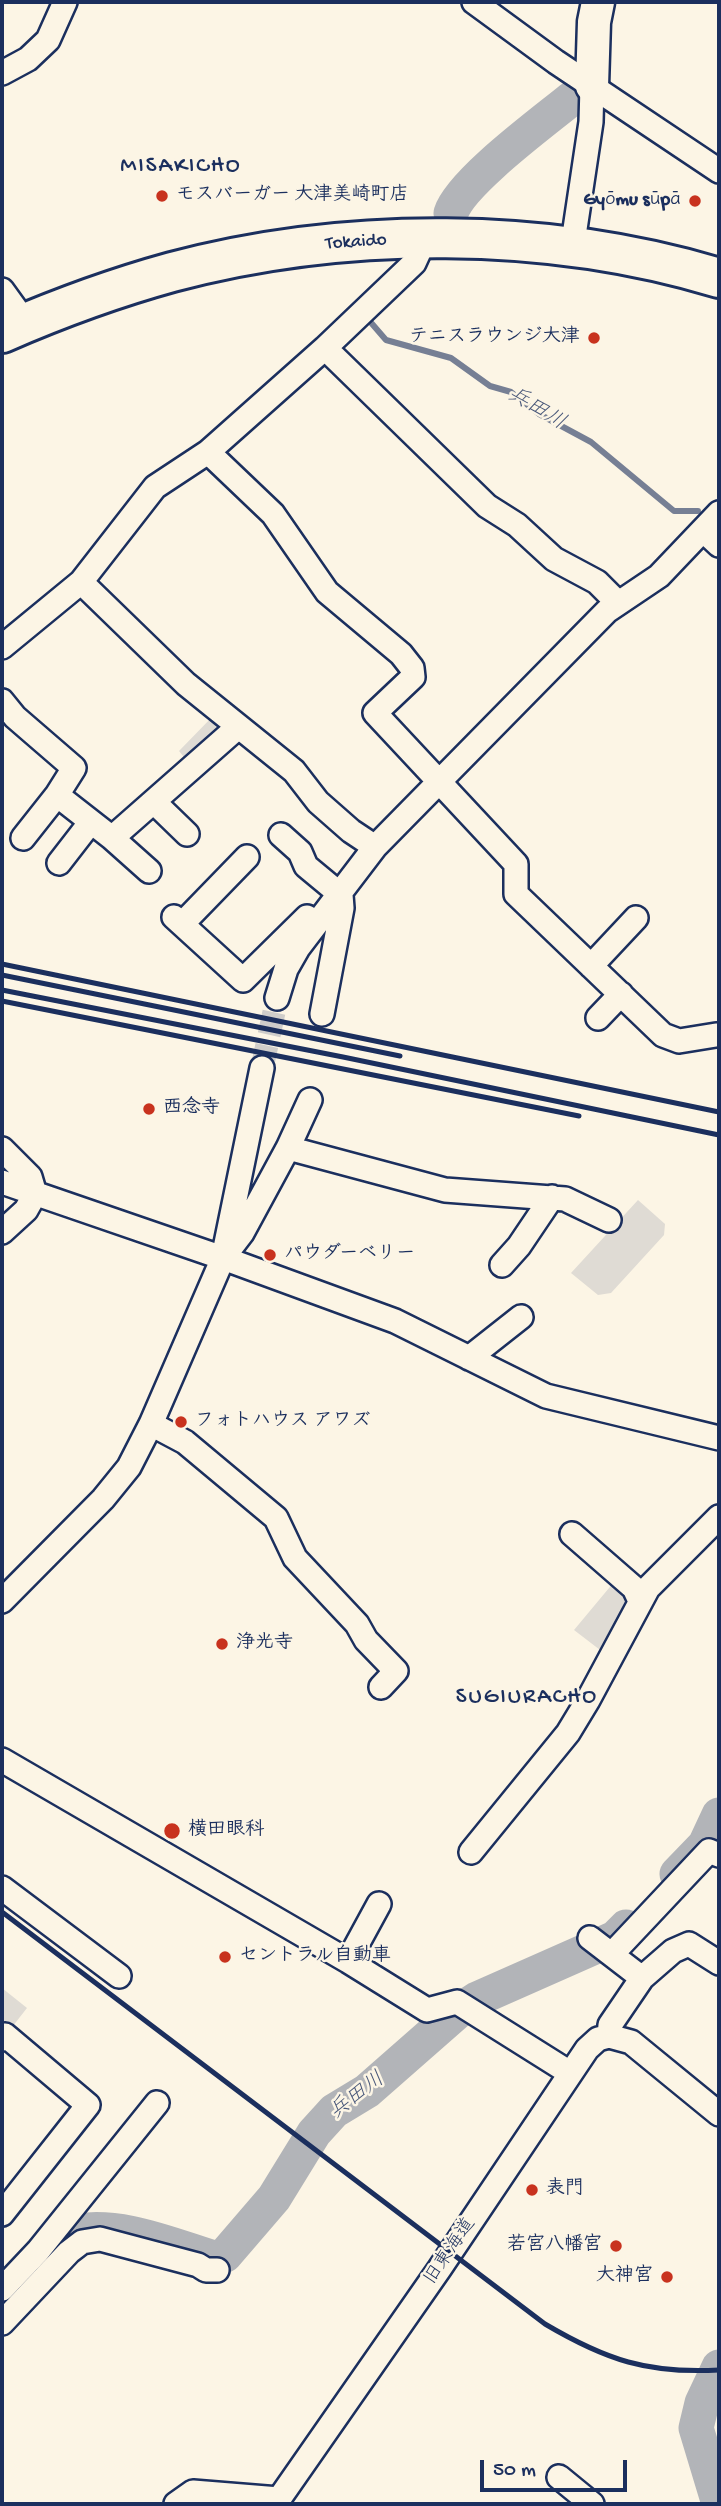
<!DOCTYPE html>
<meta charset="utf-8">
<style>
body{margin:0}
#map{position:relative;width:721px;height:2506px;overflow:hidden;background:#fcf5e5;font-family:"Gochi Hand",sans-serif}
canvas{display:block}
.frame{position:absolute;inset:0;border:4px solid #1b2f5e;pointer-events:none}
.scale{position:absolute;left:480px;top:2460px;width:147px;height:32px;box-sizing:border-box;border:4px solid #1b2f5e;border-top:0;padding-left:9px;font-size:21px;line-height:24px;white-space:nowrap;color:#1b2f5e;-webkit-text-stroke:5px #fcf5e5;paint-order:stroke}
</style>
<div id="map">
<canvas width="721" height="2506"></canvas>
<div class="frame"></div>
<div class="scale">50 m</div>
</div>
<script>
const c = document.querySelector('canvas').getContext('2d');
c.lineJoin = 'round';
function fill(path, color) { c.fillStyle = color; c.fill(path, 'evenodd'); }
function stroke(path, color, width, dash) { c.strokeStyle = color; c.lineWidth = width; c.lineCap = dash ? 'butt' : 'round'; c.setLineDash(dash || []); c.stroke(path); }
function write(font, color, halo, rows, align = 'center') {
  c.font = font + ' "Gochi Hand","Klee One",sans-serif'; c.lineWidth = 5; c.setLineDash([]); c.textBaseline = 'middle'; c.strokeStyle = halo; c.fillStyle = color; for (const [text, x, y, turn = 0] of rows) {
    c.save(); c.translate(x, y); c.rotate((+turn || 0) * Math.PI / 180); c.textAlign = isNaN(turn) ? turn : align; if (halo) c.strokeText(text, 0, 0); c.fillText(text, 0, 0); c.restore();
  }
}
const green = new Path2D(`
 M215 714 224 731 188 762 179 751Z
 M638 1200 665 1224 664 1235 611 1293 598 1295 571 1273Z
 M614 1582 625 1591 628 1610 604 1653 574 1630Z
 M2 1988 27 2008 9 2031 2 2025Z`);
const stream = new Path2D(`
 M367 318 386 340 451 358 490 386 511 392 539 414 591 442 674 511H698`);
const river = new Path2D(`
 M451 213C461 182 543 122 571 99
 M677 1874 705 1845 719 1815
 M2 2305 72 2232C119 2222 171 2245 217 2259L225 2255 274 2198 314 2133 334 2111 367 2091 457 2012 477 1999 615 1938 626 1927
 M719 2504 696 2428 702 2403 719 2367`);
const streetTunnel = new Path2D(`
 M262 1068 277 998`);
const street = new Path2D(`
 M474 2 556 62 719 171
 M2 73 28 59 48 40 65 2
 M572 249 591 122 592 86
 M2 290 15 308 22 324
 M325 348 487 506 517 525 554 559 597 582 618 603
 M208 452 273 514 327 592 401 654 412 668 413 677 375 713 516 864V894L663 1035 679 1041 716 1035
 M703 530 719 545
 M81 582 186 684 294 771 318 802 351 831 375 847
 M2 647 81 582 155 487 208 452 325 348 414 263 425 239
 M2 701 15 717 74 768 57 795 112 838 238 727
 M154 802 187 834
 M281 835 300 852 306 866 341 895 342 908 322 1014
 M23 838 57 795
 M112 838 149 871
 M59 863 90 823
 M174 917 243 980 307 917
 M182 924 247 857
 M591 966 636 918
 M277 998 286 969 298 948 375 847 607 611 659 576 719 513
 M598 1018 621 994
 M288 1148 445 1190 565 1199 609 1220
 M2 1149 30 1177 35 1194 26 1210 2 1232
 M2 1182 223 1258 395 1321 546 1396 719 1438
 M229 1250 242 1233 288 1148 310 1100
 M502 1265 519 1246 552 1197
 M469 1358 521 1317
 M151 1424 185 1442 276 1518 295 1558 357 1624 366 1640 396 1671 381 1687
 M572 1534 634 1588 640 1601
 M2 1601 103 1499 129 1467 151 1424 223 1258 262 1068
 M2 1760 348 1961 427 2010 457 2002 570 2073
 M471 1852 568 1733 588 1700 648 1588 719 1517
 M2 1888 119 1976
 M590 1938 642 1978 610 2025 609 2036
 M612 1954 709 1851 719 1855
 M348 1961 379 1904
 M642 1978 673 1951 689 1944 719 1963
 M2 2039 5 2035 88 2105 2 2214
 M2 2289 38 2251 157 2103
 M2 2323 69 2252 82 2242 100 2239 198 2265 206 2270H217
 M559 2477 592 2504
 M176 2504 193 2492 279 2499 440 2268 587 2049 598 2039 609 2036 631 2042 719 2114`);
const secondary = new Path2D(`
 M592 86 594 22 598 2`);
const highway = new Path2D(`
 M2 333C57 309 114 288 172 272 345 226 547 226 719 278`);
const rail = new Path2D(`
 M2 964 719 1112
 M2 975 400 1056
 M2 990 343 1057 719 1135
 M2 1001 579 1116
 M2 1912 545 2324C606 2360 648 2374 719 2370`);
const markers = [
 [162,196,7,"#c8321e"],
 [695,201,7,"#c8321e"],
 [594,338,7,"#c8321e"],
 [149,1109,7,"#c8321e"],
 [270,1255,7,"#c8321e"],
 [181,1422,7,"#c8321e"],
 [222,1644,7,"#c8321e"],
 [172,1831,9,"#c8321e"],
 [225,1957,7,"#c8321e"],
 [532,2190,7,"#c8321e"],
 [616,2246,7,"#c8321e"],
 [667,2277,7,"#c8321e"]
];
const poiNames = [
 ["モスバーガー 大津美崎町店",176,196],
 ["Gyōmu sūpā",681,201,"right"],
 ["テニスラウンジ大津",580,338,"right"],
 ["西念寺",163,1109],
 ["パウダーベリー",284,1255],
 ["フォトハウス アワズ",195,1422],
 ["浄光寺",236,1644],
 ["横田眼科",188,1831],
 ["セントラル自動車",239,1957],
 ["表門",546,2190],
 ["若宮八幡宮",602,2246,"right"],
 ["大神宮",653,2277,"right"]
];
const streetNames = [
 ["Tokaido",356,243,-4],
 ["旧東海道",451,2252,-56]
];
const waterNames = [
 ["兵田川",536,410,31],
 ["兵田川",358,2097,-37]
];
const quarterNames = [
 ["MISAKICHO",181,167],
 ["SUGIURACHO",527,1698]
];
fill(green, '#dfdbd4');
stroke(stream, '#767f94', 6);
stroke(river, '#b2b4b8', 35);
stroke(streetTunnel, '#cfcdca', 23, [23, 11]);
stroke(street, '#1b2f5e', 28);
stroke(secondary, '#1b2f5e', 37);
stroke(highway, '#1b2f5e', 44);
stroke(street, '#fcf5e5', 23);
stroke(secondary, '#fcf5e5', 32);
stroke(highway, '#fcf5e5', 38);
stroke(rail, '#1b2f5e', 5);
for (const [x, y, r, color] of markers) { const dot = new Path2D(); dot.arc(x, y, r, 0, 2 * Math.PI); c.fillStyle = color; c.fill(dot); stroke(dot, '#fcf5e5', 2.5); }
write('bold 19px', '#1b2f5e', '#fcf5e5', poiNames, 'left');
write('19px', '#1b2f5e', '#fcf5e5', streetNames);
write('italic 21px', '#485779', '#fcf5e5', waterNames);
c.letterSpacing = '2px';
write('23px', '#1b2f5e', '#fcf5e5', quarterNames);
c.letterSpacing = '0px';
</script>
